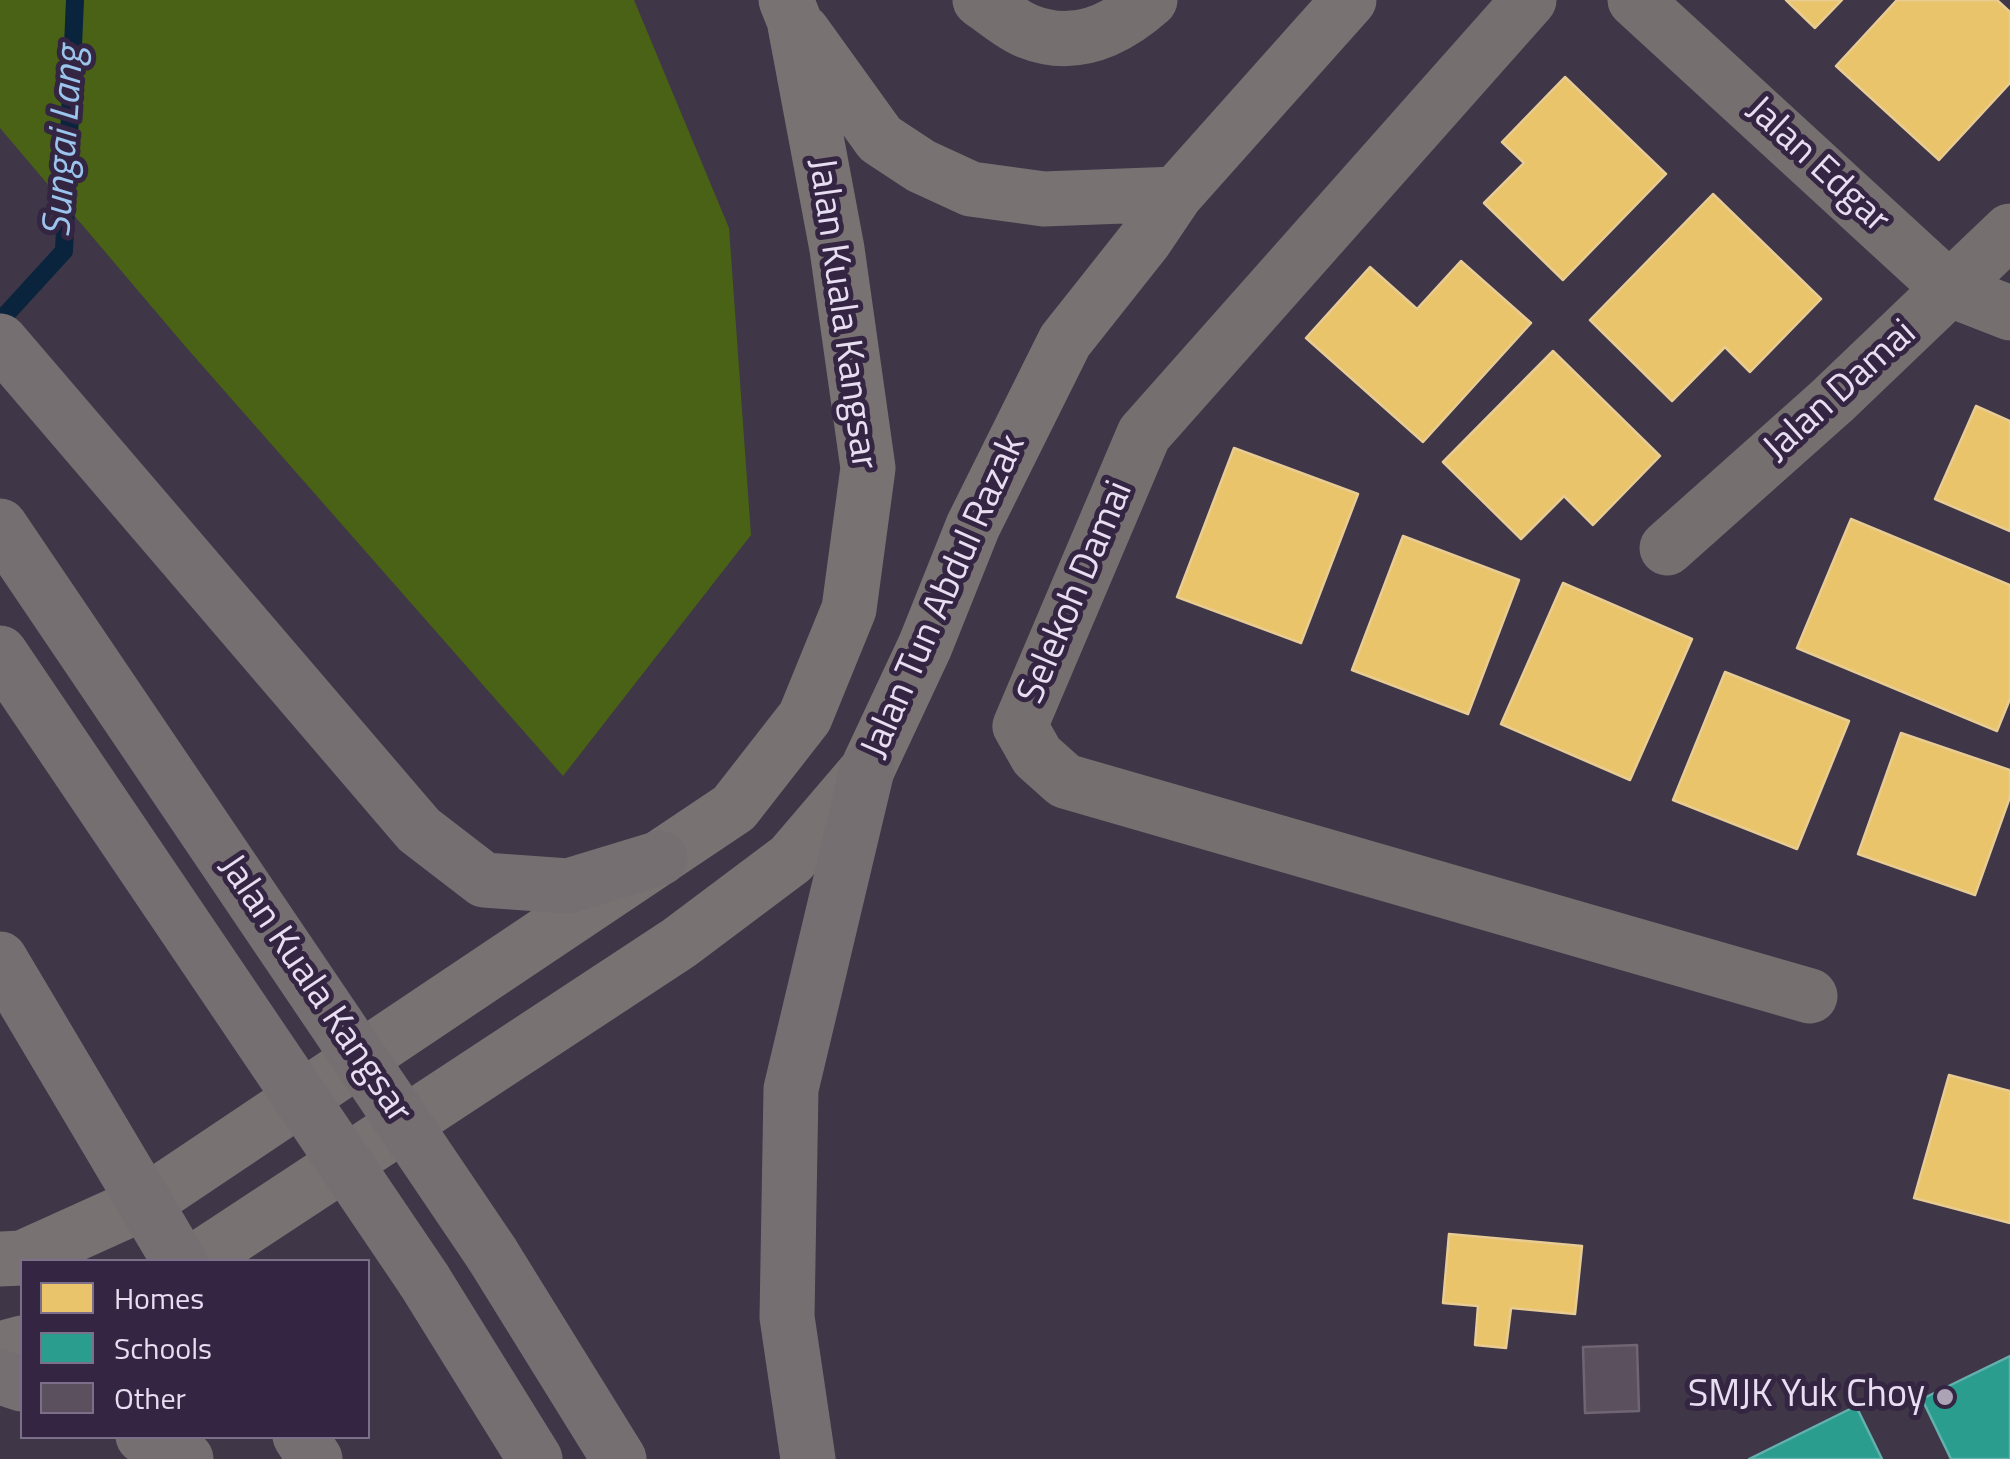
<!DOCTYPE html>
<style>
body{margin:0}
#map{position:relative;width:2010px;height:1459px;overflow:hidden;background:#3f3647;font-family:"Titillium Web",sans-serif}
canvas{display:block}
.legend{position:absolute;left:20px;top:1259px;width:350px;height:180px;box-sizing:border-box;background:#342543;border:2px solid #7c6f89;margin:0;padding:12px 18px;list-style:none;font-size:30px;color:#e7def2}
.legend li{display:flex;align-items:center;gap:20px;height:50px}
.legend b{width:50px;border:2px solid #7c6f89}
</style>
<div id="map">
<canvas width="2010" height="1459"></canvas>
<ul class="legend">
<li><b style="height:28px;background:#e9c46a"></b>Homes</li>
<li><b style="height:28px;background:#2a9d8f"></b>Schools</li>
<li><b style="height:28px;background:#5a505e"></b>Other</li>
</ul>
</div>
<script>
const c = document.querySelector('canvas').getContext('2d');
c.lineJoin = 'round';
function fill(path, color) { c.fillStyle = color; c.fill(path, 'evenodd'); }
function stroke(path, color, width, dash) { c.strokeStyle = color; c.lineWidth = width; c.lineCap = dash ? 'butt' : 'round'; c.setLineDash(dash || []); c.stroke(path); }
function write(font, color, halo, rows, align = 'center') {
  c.font = font + ' "Titillium Web",sans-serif'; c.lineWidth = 10; c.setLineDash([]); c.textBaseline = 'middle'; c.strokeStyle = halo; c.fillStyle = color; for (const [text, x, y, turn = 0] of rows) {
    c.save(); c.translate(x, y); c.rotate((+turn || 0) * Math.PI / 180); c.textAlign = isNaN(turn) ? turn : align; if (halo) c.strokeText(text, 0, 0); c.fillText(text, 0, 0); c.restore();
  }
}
const green = new Path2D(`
 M0 0H634L729 228 751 535 563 776 185 346 0 128Z`);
const homes = new Path2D(`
 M1786 0H1842L1815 28Z
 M1897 0H1997L2010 12V83L1939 160 1836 66Z
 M1565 77 1666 174 1563 280 1484 203 1524 163 1502 142Z
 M1713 194 1821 299 1750 372 1725 347 1672 401 1590 320Z
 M1461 261 1531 323 1423 442 1306 338 1370 267 1417 309Z
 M1553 351 1660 456 1593 525 1564 496 1521 539 1443 462Z
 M1976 406 2010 421V531L1935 499Z
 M1234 448 1358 494 1301 643 1177 597Z
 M1851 519 2010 585V699L1997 731 1797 648Z
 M1403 536 1519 580 1468 714 1352 670Z
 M1563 583 1692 639 1630 780 1501 724Z
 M1725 672 1849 721 1797 849 1673 800Z
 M1901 733 2010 770V797L1975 895 1858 854Z
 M1949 1075 2010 1091V1223L1914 1198Z
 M1449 1234 1582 1246 1575 1314 1511 1308 1506 1348 1475 1345 1478 1306 1443 1303Z`);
const schools = new Path2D(`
 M2010 1356V1459H1951L1922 1399Z
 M1856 1406 1882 1459H1749Z`);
const stream = new Path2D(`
 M0 321 64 251 75 0`);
const building = new Path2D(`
 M1637 1345 1639 1411 1585 1413 1583 1347Z`);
const minor = new Path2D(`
 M980 0C995 10 1010 24 1027 31 1074 50 1115 31 1150 0
 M1529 0 1144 434 1020 726 1037 756 1065 781 1810 996
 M1635 0 1951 290 2010 313
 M1667 548 1832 401 2010 231`);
const secondary = new Path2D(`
 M803 32 880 139 921 166 971 189 1044 199 1176 194
 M0 1259 22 1258 146 1202 734 808 805 717 849 609 868 468 837 249 794 20 786 0
 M194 1262 679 943 791 859 867 770 925 646 973 526 1065 341 1145 240 1176 194 1349 0
 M0 1349 22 1343`);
const trunk = new Path2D(`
 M0 341 419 830 484 880 568 886 660 858
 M0 959 180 1262
 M492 1254 619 1459
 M424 1280 535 1459
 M0 1377 22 1384
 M143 1436 186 1459
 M300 1436 315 1459
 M808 1459 787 1317 791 1089 867 770`);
const trunkBridge = new Path2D(`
 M0 526 492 1254
 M0 653 424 1280`);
const markers = [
 [1945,1397,10,"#aca3b6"]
];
const streetNames = [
 ["Jalan Edgar",1817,166,43],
 ["Jalan Kuala Kangsar",841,314,82],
 ["Jalan Damai",1841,392,-42],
 ["Selekoh Damai",1077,593,-67],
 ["Jalan Tun Abdul Razak",945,597,-66],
 ["Jalan Kuala Kangsar",314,990,56]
];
const poiNames = [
 ["SMJK Yuk Choy",1925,1397]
];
const waterNames = [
 ["Sungai Lang",66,142,-86]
];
fill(green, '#4a6216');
fill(homes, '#e9c46a');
stroke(homes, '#e8cc93', 2.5);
fill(schools, '#2a9d8f');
stroke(schools, '#63b0ad', 2.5);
stroke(stream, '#09243c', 18);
fill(building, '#5a505e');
stroke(building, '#6f6573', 2.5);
stroke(minor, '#75706f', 55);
stroke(secondary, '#797273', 55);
stroke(trunk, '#766f72', 55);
stroke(trunkBridge, '#766f72', 55);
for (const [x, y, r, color] of markers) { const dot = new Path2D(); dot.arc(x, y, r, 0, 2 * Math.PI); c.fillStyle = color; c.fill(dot); stroke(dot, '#342543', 4); }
write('38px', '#e7def2', '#342543', streetNames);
write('38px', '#e7def2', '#342543', poiNames, 'right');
write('italic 40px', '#9bc5ec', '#342543', waterNames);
</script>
